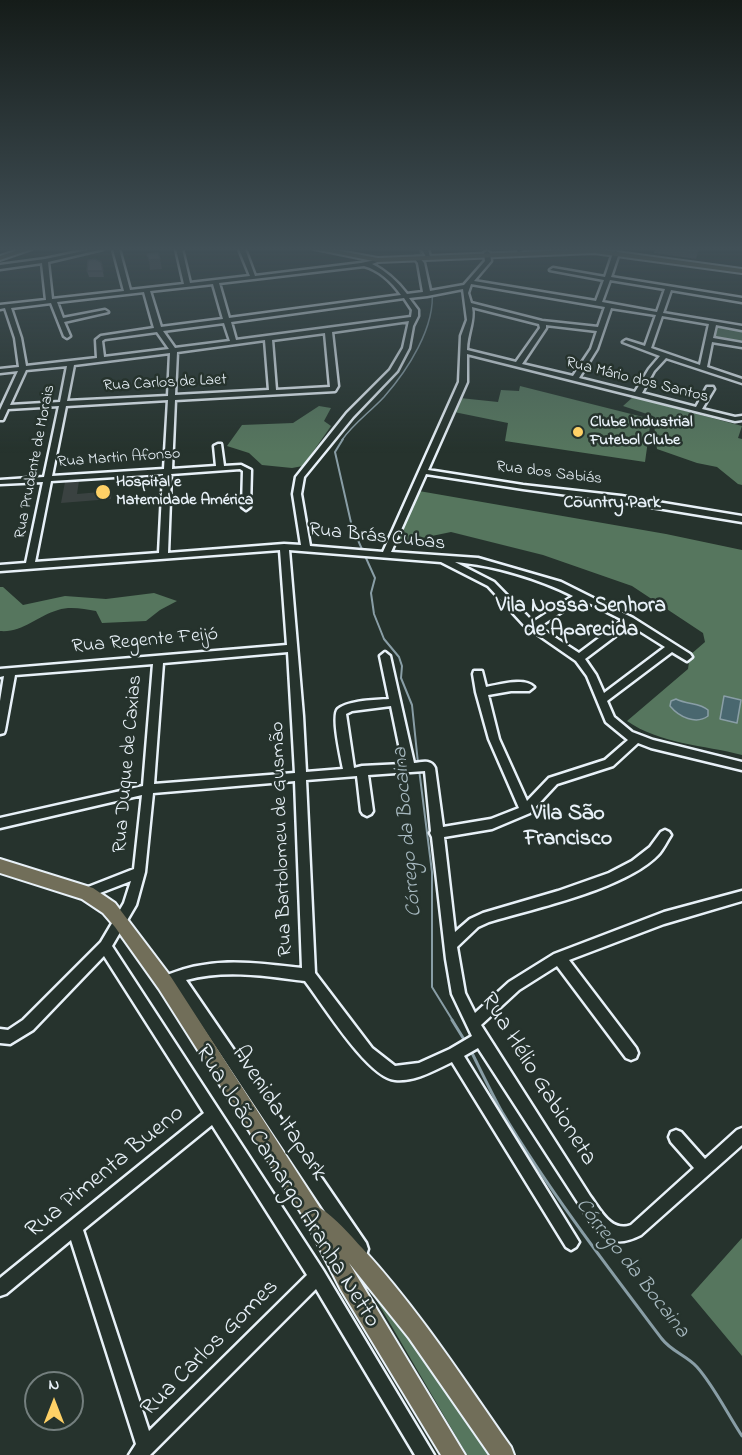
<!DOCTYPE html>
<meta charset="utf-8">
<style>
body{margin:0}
#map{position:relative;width:742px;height:1455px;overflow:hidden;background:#26332d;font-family:"Indie Flower",sans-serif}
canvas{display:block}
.north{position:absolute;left:24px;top:1371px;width:60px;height:60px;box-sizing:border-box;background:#26332d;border:2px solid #747f7e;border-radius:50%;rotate:0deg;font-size:16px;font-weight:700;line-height:24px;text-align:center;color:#e8f1f8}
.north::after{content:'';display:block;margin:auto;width:21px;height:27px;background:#ffd166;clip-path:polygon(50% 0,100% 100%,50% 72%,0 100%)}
</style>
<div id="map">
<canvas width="742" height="1455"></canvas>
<div class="north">N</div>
</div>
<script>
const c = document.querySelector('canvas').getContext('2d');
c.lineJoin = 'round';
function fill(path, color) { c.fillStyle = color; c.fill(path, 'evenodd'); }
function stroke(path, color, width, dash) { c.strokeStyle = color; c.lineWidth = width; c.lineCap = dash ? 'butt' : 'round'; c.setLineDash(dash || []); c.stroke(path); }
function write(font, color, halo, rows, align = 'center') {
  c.font = font + ' "Indie Flower",sans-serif'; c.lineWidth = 5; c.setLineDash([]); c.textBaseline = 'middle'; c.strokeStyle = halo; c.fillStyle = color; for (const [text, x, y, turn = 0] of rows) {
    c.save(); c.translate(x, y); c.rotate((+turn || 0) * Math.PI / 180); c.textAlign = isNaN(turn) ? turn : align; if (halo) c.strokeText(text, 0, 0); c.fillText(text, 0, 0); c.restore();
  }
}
const built = new Path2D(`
 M79 481 77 494 112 491 111 499 61 503 65 482Z`);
const green = new Path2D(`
 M715 324 742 329V344L711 339Z
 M520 386 651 419 645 462 505 441 508 423 454 412 460 398 498 402 501 390 519 391Z
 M633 397 742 426 738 438 742 439V485L738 484 717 467 697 463 657 449 653 416 623 406Z
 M319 406 331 408 324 421 331 426 303 466 292 468 262 465 249 453 227 446 242 425 293 423Z
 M419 491 666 534 742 550V755C704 745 660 744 627 721L688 669 690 655 705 642 703 633 632 586 543 555 451 532 393 544Z
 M0 587H3L23 605 65 596 106 599 154 593 177 601 160 610 146 621 102 623 96 611C84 609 70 606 58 610 37 616 22 633 0 631Z
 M742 1238V1356L691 1295Z
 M364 1279 407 1330 493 1455H467Z`);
const water = new Path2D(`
 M724 696 741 700 737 723 720 719Z
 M676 699C687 705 700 702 708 710V716C696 725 679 717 670 706L671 701Z`);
const streamFar2 = new Path2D(`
 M419 249 422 257
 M342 440C353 424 370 412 384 397 407 371 436 327 432 290 431 282 427 275 425 268`);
const streamFar1 = new Path2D(`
 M343 439 335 452 352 527 375 578 371 593 374 614 384 639 399 657 402 666 401 678 412 705 418 763
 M419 769 432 872V987L453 1021`);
const stream = new Path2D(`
 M452 1020 465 1041
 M471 1051C481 1071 491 1092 502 1112 550 1192 606 1265 662 1339 671 1351 687 1356 697 1367 714 1386 728 1415 742 1436`);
const minor = new Path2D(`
 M93 249H103L48 262 52 299 124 291 113 249H119L130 290 184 284 176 249H182L190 283 250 276 239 249H245L255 276 361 263 380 259V261L372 264C386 271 397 281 407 294L423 292 418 263 414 258 415 257H419L424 263 430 291 464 285 485 261 484 253 487 251 490 253 491 261 474 281 596 301 604 280 550 270 553 268 605 277 613 253 616 251 619 253 611 277 742 298V302L671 290 663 313 742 326V330L716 325 713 338 742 343V347L712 342 707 367 742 379V383L666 358 654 371 642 393 696 407 707 387H713L714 389 702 409 735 417 742 416V420L735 421 467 354V382L428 470 523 485 621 496 742 516V522L621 502 523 489 426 474 391 552 478 558 561 582 633 618 690 654 692 657 687 661 672 652 607 701 614 717 632 732 653 740 742 762V770L651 748 638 743 613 766 557 784 530 813 492 829 444 837 455 932 470 919 483 913 558 891 609 873 632 861 650 847 661 832 665 830 669 832 671 835C667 841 663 850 658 855 625 889 536 908 489 922L478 927 457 947 465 993 475 1013 509 982 554 954 664 912 742 891V901L664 924 569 960 636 1048 638 1053 636 1058 631 1060 626 1058 557 966 519 990 481 1025 590 1196C600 1209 611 1233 631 1225L694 1168 671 1142 669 1137 671 1132 676 1130 681 1132 705 1159 737 1130 742 1128V1145L641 1235C617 1247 606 1242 590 1221L478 1048 464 1056 576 1237 579 1242 576 1247 571 1250 566 1247 452 1062C435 1070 415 1082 395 1080 368 1078 322 1003 305 981 266 976 226 969 186 980L366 1243 368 1249 366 1255 360 1257 354 1255 174 984 167 983 166 979 167 975C215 956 253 963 302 968L295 781 153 793 145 872 136 905 112 946 323 1270 434 1455H415L316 1289 150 1455H129L136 1444 71 1240 6 1294 0 1296V1278L204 1113 104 956 33 1030 10 1044 0 1043V1029L8 1030 23 1020 101 942 124 903 131 881 87 898 83 897 81 893 83 889 134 869 142 795 0 828V818L143 786 153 664 15 675 5 730 4 733 0 734V701L4 676 0 677V669L287 645 280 550 0 571V565L26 563 43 482 0 484V480L44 477 59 406 8 409 3 420H0V410L18 371 0 373V369L19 367 15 338 5 308 0 309V305L46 300 42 263 0 269V265L45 259ZM364 266C379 270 392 282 401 295L229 318 219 283ZM610 280 665 289 657 312 602 302ZM213 284 223 319 161 327 150 291ZM471 284 605 307 598 327 542 321 471 303 468 293ZM463 289 467 320 461 336 459 382 383 552 310 546 301 494 304 477 353 417 397 371 409 348 413 326 418 316V310L409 298 427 296ZM144 292 154 328 101 336 96 340 97 358 26 366 21 338 11 308 51 303 64 336 67 338 70 336 64 322 108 312 105 310 63 318 57 302ZM404 298 412 310 411 317 236 340 231 322ZM472 307 539 324 540 328 516 362 467 350C467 334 475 321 472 307ZM611 308 656 315 645 346 626 340 623 342 660 356 649 369 635 392 579 378 597 349ZM662 316 709 324 700 365 651 348ZM409 321 403 348 390 370 347 413 296 477 293 494 301 545 284 544 168 553 171 474 240 469 243 471 242 507 246 510 250 507 251 470 241 465 224 466 221 444H218L214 446 216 466 172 469 175 400 335 391 338 386 332 332ZM224 323 230 341 175 348 163 331ZM546 325 597 331 591 349 573 376 522 364 546 328ZM157 332 169 349 104 357 102 341 105 339ZM325 333 330 387 276 390 272 340ZM265 340 269 390 175 395 177 352ZM170 353 168 396 67 401 74 365ZM67 366 60 402 10 405 26 370ZM168 400 164 469 52 476 66 406ZM163 474 159 553 35 562 51 481ZM289 550 441 562 488 586 524 625 576 661 587 676 606 722 628 740 605 760 549 778 527 801 499 739 488 695 511 691H529L534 687C524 677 499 685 486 687L482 671H474L473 674 476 692 489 739 519 808 491 819 443 827 435 768C431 759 422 762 414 763L390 656 385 652 380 656 389 699C376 700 349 700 338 709 331 715 341 758 343 769L306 772 303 716ZM455 562C493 565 540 579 573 596L533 622 494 582ZM581 599 623 620 579 653 539 627ZM630 625 665 647 604 693 596 675 585 659ZM288 652 295 773 154 784 163 663ZM391 706 403 764 362 766 354 768 346 714 352 711ZM425 771 431 831 430 833 432 837 446 959 452 994 472 1036 450 1049 419 1063 395 1066 372 1048 315 973 306 780 357 776 361 811 363 814 367 816 371 814 373 811 368 775ZM212 1125 307 1275 149 1431 83 1230Z
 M422 249H428L430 257H426Z
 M516 249H522L523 251 518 252Z`);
const major = new Path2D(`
 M21 249H32L0 260V256Z
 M314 249H329L378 258 595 249 742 269V273L594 253 378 262Z
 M0 859 93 888 115 903 171 977 320 1208C336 1218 350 1235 363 1249 419 1310 464 1380 511 1447L514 1455H490L409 1338 349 1263 465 1455H441L341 1290 305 1219 159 989 115 927 103 913 82 899 0 873Z`);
const wall = new Path2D(`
 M655 249H699L696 259 654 253Z
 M101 262 104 277H89L87 271Z`);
const shadedWall = new Path2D(`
 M160 259 162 269 150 270 149 260Z`);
const building = new Path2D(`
 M670 249H699L697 253Z
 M158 253 160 259 149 260 147 254Z
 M95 259 101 262 103 271H87L88 260Z`);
const markers = [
 [578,432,6,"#ffd166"],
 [103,492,8,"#ffd166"]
];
const farStreetnames = [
 ["Rua Mário dos Santos",637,381,14],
 ["Rua Carlos de Laet",165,384,-3],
 ["Rua Martin Afonso",119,459,-4],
 ["Rua Prudente de Morais",36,462,-79],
 ["Rua dos Sabiás",549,474,7]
];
const farPoinames = [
 ["Clube Industrial",590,423],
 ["Futebol Clube",590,441],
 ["Hospital e",116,483],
 ["Maternidade América",116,501]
];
const farNeighbourhoodnames = [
 ["Country Park",612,504]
];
const streetNames = [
 ["Rua Brás Cubas",377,538,6],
 ["Rua Regente Feijó",145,642,-5],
 ["Rua Duque de Caxias",129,764,-85],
 ["Rua Bartolomeu de Gusmão",283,839,-92]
];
const neighbourhoodNames = [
 ["Vila Nossa Senhora",581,608],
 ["de Aparecida",581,632]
];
const waterNames = [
 ["Córrego da Bocaina",409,832,-95],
 ["Córrego da Bocaina",631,1269,52]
];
const quarterNames = [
 ["Vila São",568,815],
 ["Francisco",568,840]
];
const nearStreetnames = [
 ["Rua Hélio Gabioneta",537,1080,58],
 ["Avenida Itapark",278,1114,57],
 ["Rua Pimenta Bueno",106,1173,-39],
 ["Rua João Camargo Aranha Netto",286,1187,58],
 ["Rua Carlos Gomes",211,1349,-45]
];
fill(built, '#3a4241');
fill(green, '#56765e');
fill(water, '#49676f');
stroke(water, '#899ea6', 1.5);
stroke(streamFar2, '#899ea6', 1.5);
stroke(streamFar1, '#899ea6', 2);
stroke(stream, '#899ea6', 3);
stroke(minor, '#e8f1f8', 5);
stroke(major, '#e8f1f8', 4);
fill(minor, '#26332d');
fill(major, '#716e59');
fill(wall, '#595660');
fill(shadedWall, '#48464e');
fill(building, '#676470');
stroke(building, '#48464e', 1.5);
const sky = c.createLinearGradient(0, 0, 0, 453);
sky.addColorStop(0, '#151c19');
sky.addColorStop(0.55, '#415057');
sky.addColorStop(1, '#41505700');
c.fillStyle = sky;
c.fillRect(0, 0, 742, 453);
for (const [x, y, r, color] of markers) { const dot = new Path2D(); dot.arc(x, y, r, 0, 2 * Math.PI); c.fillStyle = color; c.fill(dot); stroke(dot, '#26332d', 2); }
write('16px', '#e8f1f8', '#26332d', farStreetnames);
write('bold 16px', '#e8f1f8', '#26332d', farPoinames, 'left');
write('bold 18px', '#e8f1f8', '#26332d', farNeighbourhoodnames);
write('20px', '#e8f1f8', '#26332d', streetNames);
write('bold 21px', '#e8f1f8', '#26332d', neighbourhoodNames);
write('italic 21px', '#a8bac1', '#26332d', waterNames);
write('bold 22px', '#e8f1f8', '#26332d', quarterNames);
write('24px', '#e8f1f8', '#26332d', nearStreetnames);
</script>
